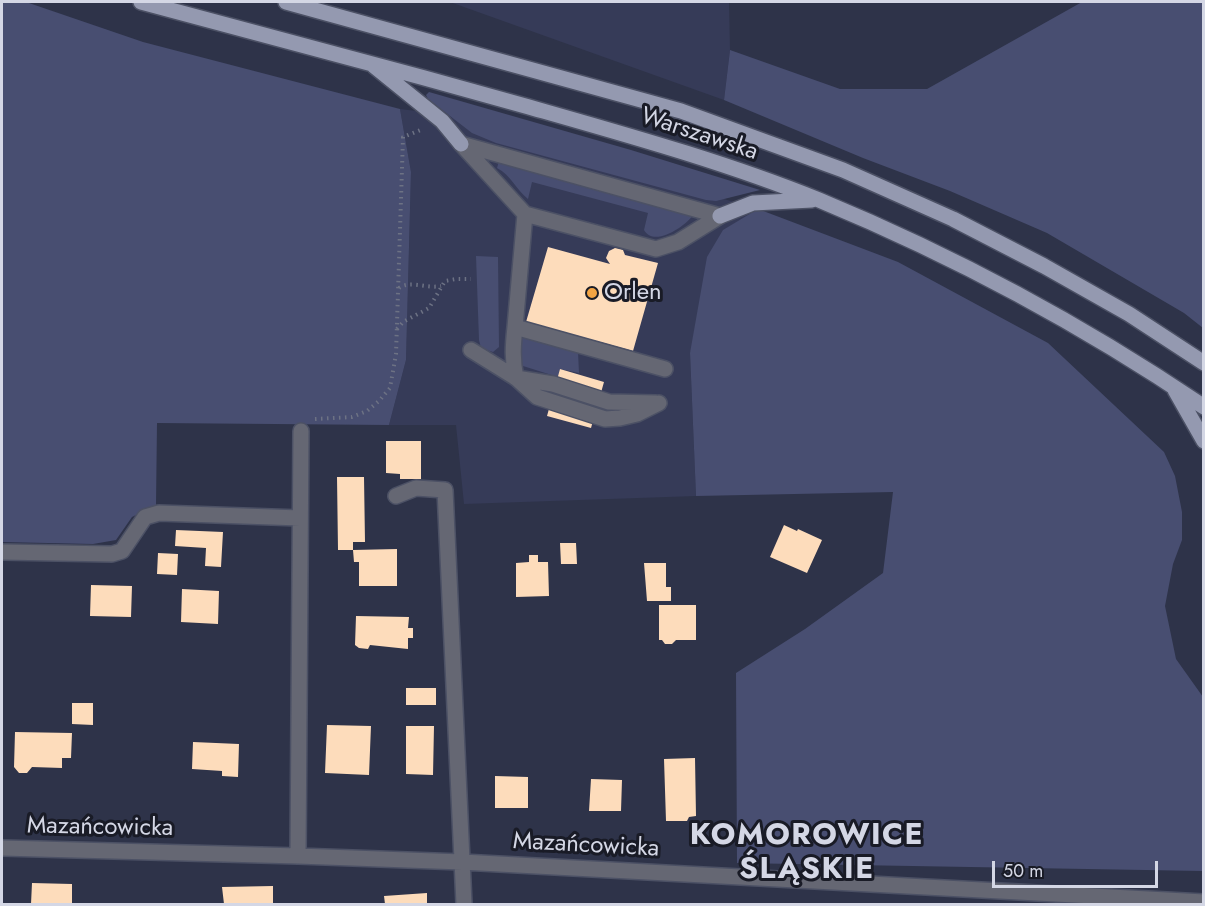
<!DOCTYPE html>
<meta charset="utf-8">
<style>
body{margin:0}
#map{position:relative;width:1205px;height:906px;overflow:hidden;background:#2e3349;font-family:Jost,sans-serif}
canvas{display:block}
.frame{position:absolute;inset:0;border:3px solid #d4d7e5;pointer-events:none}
.scale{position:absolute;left:992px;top:861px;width:166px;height:27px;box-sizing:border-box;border:3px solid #d4d7e5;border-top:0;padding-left:8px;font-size:18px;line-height:21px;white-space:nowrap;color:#d4d7e5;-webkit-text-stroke:4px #191b26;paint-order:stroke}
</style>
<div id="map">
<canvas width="1205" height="906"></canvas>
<div class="frame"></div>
<div class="scale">50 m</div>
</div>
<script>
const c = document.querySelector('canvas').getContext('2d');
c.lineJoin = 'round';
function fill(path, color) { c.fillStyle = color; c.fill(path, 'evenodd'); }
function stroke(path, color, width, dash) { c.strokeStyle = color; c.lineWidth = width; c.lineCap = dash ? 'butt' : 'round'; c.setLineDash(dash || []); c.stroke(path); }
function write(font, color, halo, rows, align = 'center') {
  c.font = font + ' Jost,sans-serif'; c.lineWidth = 6; c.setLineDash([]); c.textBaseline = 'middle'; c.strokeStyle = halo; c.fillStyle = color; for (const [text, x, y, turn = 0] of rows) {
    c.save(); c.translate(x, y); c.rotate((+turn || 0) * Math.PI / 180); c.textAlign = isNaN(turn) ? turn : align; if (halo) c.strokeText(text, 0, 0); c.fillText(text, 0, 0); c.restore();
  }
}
const built = new Path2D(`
 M450 2H729L730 50 724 100Z
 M400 109 483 119 693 190 758 209 690 353 696 496 464 504 456 425H389L406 360 411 172Z`);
const green = new Path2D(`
 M2 2H26L143 42 400 109 411 172 406 360 389 425 157 423 156 505 132 517 116 540 93 544 2 542Z
 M1082 2H1203V328L1184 313 1047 233 950 191 863 158 724 100 730 50 840 89H927Z
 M429 92 631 150 760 190 716 201 706 200 496 143 472 133 428 99 426 95Z
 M499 161 694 214C686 226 654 248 644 230L648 213 532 182 528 199C516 190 511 175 497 168Z
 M758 209 898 262 1048 343 1164 452 1175 476 1182 512V540L1173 564 1165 606 1176 659 1203 697V871L737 863 736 673 805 629 883 573 893 492 696 496 690 353 707 257 723 230Z
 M476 256 498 257 499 347 493 352 481 348 479 340Z
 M519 336 578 352 579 373 560 369 558 377 523 366 520 362Z`);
const building = new Path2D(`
 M548 247 610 264 606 258 609 251 615 248 623 250 625 255 658 263 633 351 526 322Z
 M560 369 604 382 591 428 547 416Z
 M386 441H421V479H400V474L386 473Z
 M337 477H364L365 542H353V550H338Z
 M784 525 797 531 798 529 822 540 807 573 770 557Z
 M176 530 223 532 221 567 205 566 206 548 175 546Z
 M560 543H576L577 564H561Z
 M397 549V586H359V562H354L353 550Z
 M158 553 178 554 177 575 157 574Z
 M529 555H538V562H548L549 596 516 597V563L529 562Z
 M644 563H666V587H671V601H647Z
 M91 585 132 586 131 617 90 616Z
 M182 589 219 591 218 624 181 622Z
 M659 605H696V640H676L672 644H665L662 640H659Z
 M356 616 409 617 408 628H413V638H408V649L370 645 368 649 359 648 355 645Z
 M406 688H436V705H406Z
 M72 703H93V725L72 724Z
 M327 725 371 726 369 775 325 773Z
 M406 726H434L433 775 406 774Z
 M15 732 72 733 71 758H62V768L32 767 27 773H19L14 767Z
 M193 742 239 744 238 777 222 776V771L192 769Z
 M695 758 696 816 689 817 687 821H666L664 759Z
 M495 776 528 777V808H495Z
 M591 779 622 780 621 811H589Z
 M32 883 72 884V904H31Z
 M273 886V904H224L222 887Z
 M427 893V904H385L384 896Z`);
const path = new Path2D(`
 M399 288C410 280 427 289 441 286
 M397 329 403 322 429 308 445 281 456 279H471
 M315 419 352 417 367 411 379 401 390 388 396 354 403 137 423 129`);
const minor = new Path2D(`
 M461 144 525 214 656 249 678 242 720 216
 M461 144 720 216
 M525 214 515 327 665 369
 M515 327C513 345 512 360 516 378L553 384 609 402 656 403
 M471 350 516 378 537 397 605 419 620 418 637 414 659 403
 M396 496 416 488 445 490 464 904
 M2 552 112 554 122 551 145 517 159 513 300 518
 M2 848 298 856 462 862 1204 902
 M298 856 301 431`);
const major = new Path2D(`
 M141 2C271 36 400 71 529 107 627 135 725 162 819 200 954 256 1083 325 1204 407
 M286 2 681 111 843 170 953 219 1044 266 1129 314 1204 363
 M374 66 442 121 461 144
 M720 216 753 203 812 200
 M1175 390 1204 441`);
const markers = [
 [592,293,6,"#f3a443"]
];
const streetNames = [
 ["Warszawska",699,135,18],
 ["Mazańcowicka",100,828,1],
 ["Mazańcowicka",586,846,3]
];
const poiNames = [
 ["Orlen",604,293]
];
const districtNames = [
 ["KOMOROWICE",807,837],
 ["ŚLĄSKIE",807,871]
];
fill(built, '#363b58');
fill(green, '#484e71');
fill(building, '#fddcbb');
stroke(minor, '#4c5165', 18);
stroke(major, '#4c5165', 18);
stroke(path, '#6d7284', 4, [1.5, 4.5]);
stroke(minor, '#656773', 15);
stroke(major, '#9499b0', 15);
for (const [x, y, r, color] of markers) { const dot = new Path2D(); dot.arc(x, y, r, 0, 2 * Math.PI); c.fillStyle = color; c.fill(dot); stroke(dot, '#191b26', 2); }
write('24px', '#d4d7e5', '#191b26', streetNames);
write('24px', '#d4d7e5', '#191b26', poiNames, 'left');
c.letterSpacing = '1.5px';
write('bold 30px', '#d4d7e5', '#191b26', districtNames);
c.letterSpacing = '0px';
</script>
